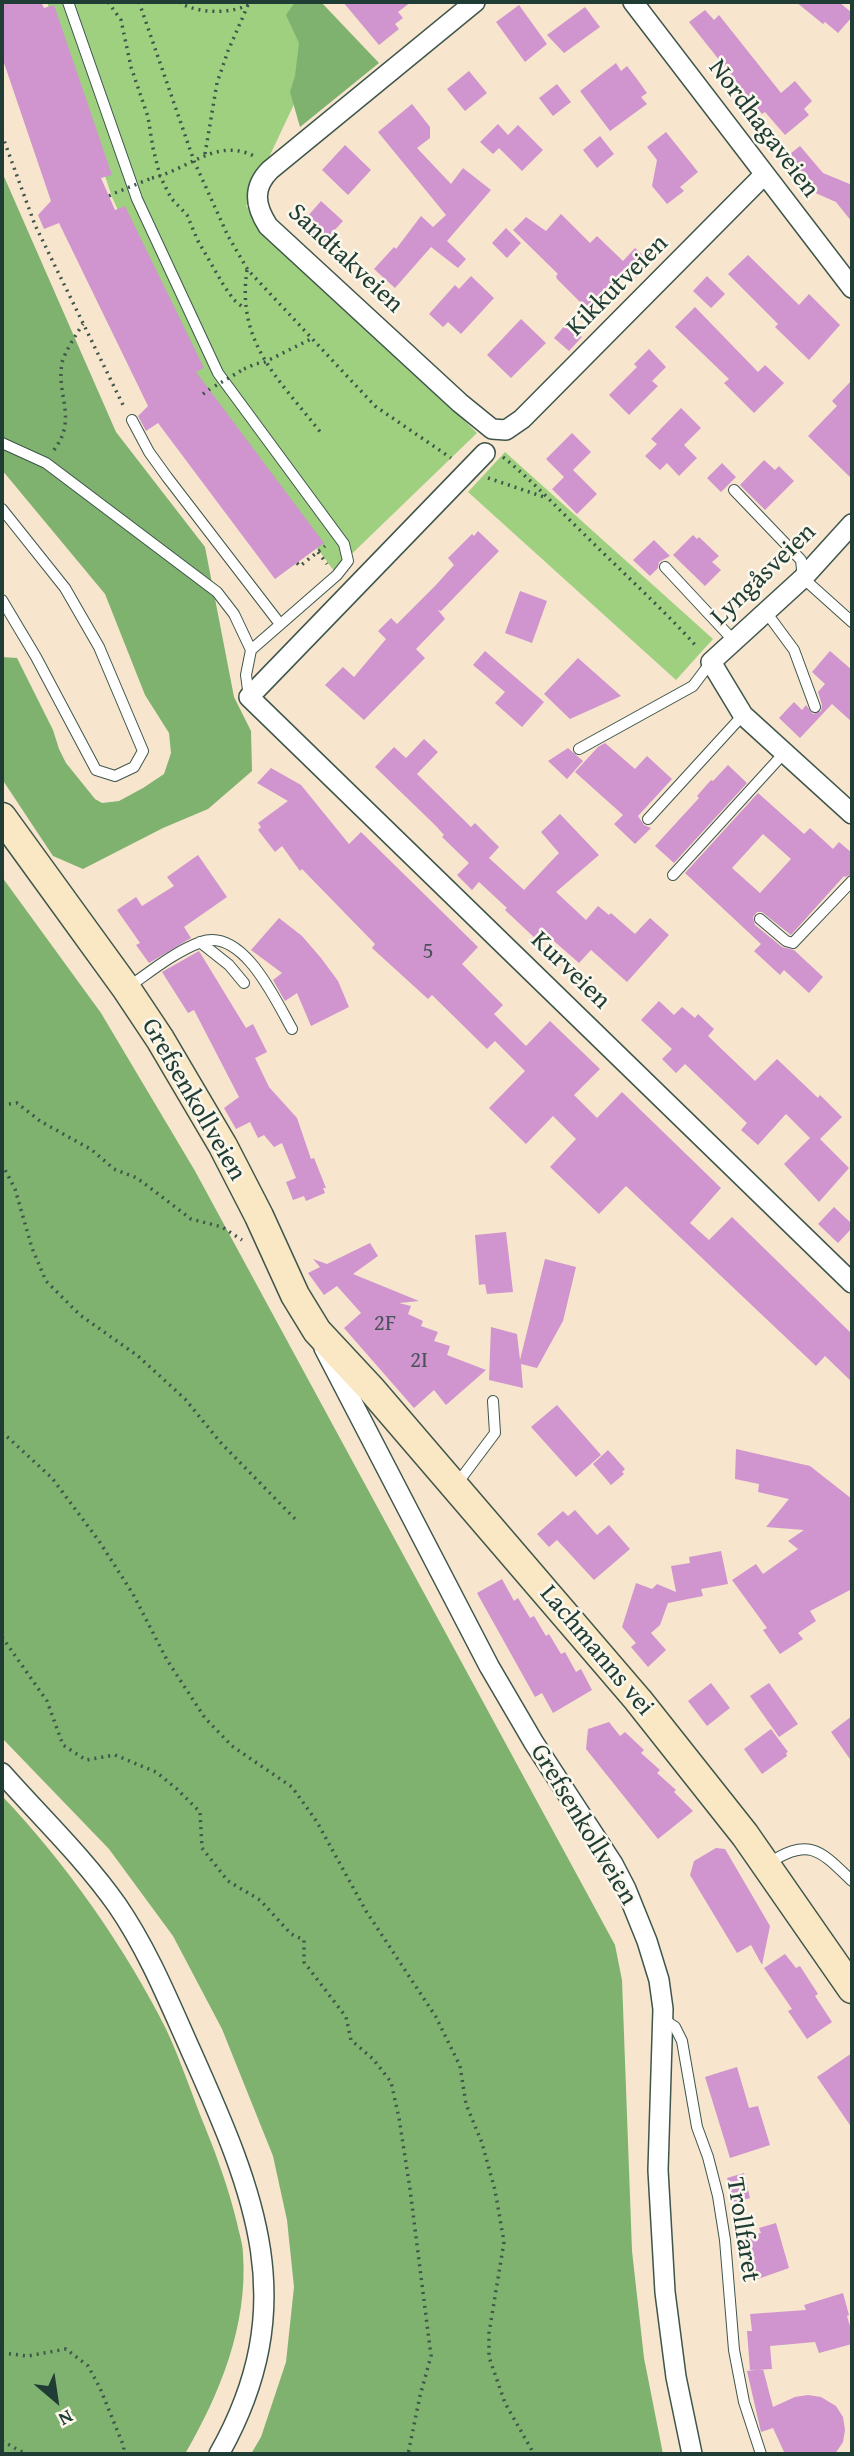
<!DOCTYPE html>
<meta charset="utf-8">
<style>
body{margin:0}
#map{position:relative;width:854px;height:2456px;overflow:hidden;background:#f7e5ce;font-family:"Gentium Book Plus",serif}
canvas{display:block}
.frame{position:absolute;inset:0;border:4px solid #1f3d34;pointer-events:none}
.north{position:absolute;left:21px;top:2365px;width:70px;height:70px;-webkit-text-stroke:5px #fbf7ec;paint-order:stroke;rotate:151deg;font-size:19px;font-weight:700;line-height:28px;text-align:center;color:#1f3d34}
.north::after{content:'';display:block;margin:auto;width:24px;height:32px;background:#1f3d34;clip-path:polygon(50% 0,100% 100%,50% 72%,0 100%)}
</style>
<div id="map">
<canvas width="854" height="2456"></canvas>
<div class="frame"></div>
<div class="north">N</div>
</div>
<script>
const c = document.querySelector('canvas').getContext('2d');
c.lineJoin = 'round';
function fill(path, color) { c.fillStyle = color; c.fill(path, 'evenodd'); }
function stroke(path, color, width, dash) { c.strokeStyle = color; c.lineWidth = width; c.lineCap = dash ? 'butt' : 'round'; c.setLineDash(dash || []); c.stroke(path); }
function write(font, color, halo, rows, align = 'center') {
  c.font = font + ' "Gentium Book Plus",serif'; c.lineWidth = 5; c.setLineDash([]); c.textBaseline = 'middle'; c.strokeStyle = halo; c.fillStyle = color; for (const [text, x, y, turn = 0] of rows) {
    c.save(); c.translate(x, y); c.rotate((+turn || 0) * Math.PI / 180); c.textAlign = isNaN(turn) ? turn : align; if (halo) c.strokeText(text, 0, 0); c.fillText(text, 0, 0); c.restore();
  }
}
const green = new Path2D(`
 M47 2H319L330 28 246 206 477 433 334 571 197 385 112 197Z
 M505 452 713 639 676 680 468 492Z`);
const forest = new Path2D(`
 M295 2H321L379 63 300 127 290 92 295 76 299 43 286 15Z
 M2 172 116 432 205 547 234 697 251 731 252 771 208 809 163 828 83 869 53 856 2 779V657L17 658 53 730 59 749 66 763 95 799 102 803 119 801 143 788 164 774 171 753 169 733 145 695 105 594 2 470Z
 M2 877 101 1013 195 1171 615 1945 622 1980 632 2251 644 2358 663 2454H251L261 2437 286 2362 294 2287 287 2220 273 2156 222 2029 173 1936 109 1849 2 1738Z
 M2 1796C65 1862 125 1947 166 2029 181 2061 192 2095 205 2127 218 2159 229 2190 237 2223 239 2233 243 2244 243 2254 248 2325 220 2394 185 2454H2Z`);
const building = new Path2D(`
 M2 2H41L44 8 54 5 112 175 101 178 115 210 125 206 204 368 196 372 324 543 275 579 158 423 146 431 138 416 148 406 59 223 44 229 38 215 51 201 2 57Z
 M343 2H411L398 12 403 18 395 24 399 29 379 45Z
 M796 2H839L852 13V17L838 33 825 22 823 24Z
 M519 5 547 44 525 62 496 22Z
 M585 7 600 27 564 53 547 35Z
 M705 10 714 20 719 15 781 93 795 81 812 101 804 109 809 115 785 135 765 112 762 114 689 22Z
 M616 63 621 71 627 66 637 79 647 93 641 97 647 104 610 131 580 91Z
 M469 71 487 93 465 111 447 89Z
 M557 84 571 102 553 116 539 98Z
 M412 104 430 127V138L417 148 451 184 463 168 491 190 447 241 466 259 458 268 431 247 395 288 374 269 394 247 396 249 421 216 433 227 446 215 378 132Z
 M498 124 508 135 518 125 543 150 522 171 499 148 493 154 480 142Z
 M666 132 698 172 680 187 684 191 667 204 652 186 657 160 647 147Z
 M600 136 614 154 597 168 583 150Z
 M345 145 371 170 348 195 322 170Z
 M800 146 823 173 852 185V222L836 202 804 188 781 161Z
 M321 201 343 221 321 245 299 226Z
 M561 214 590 243 597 236 623 261 635 248 650 262 636 277 626 268 587 309 557 279 556 276 558 274 513 230 526 217 546 231Z
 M506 228 521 243 507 258 492 243Z
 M748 255 799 305 809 294 840 325 809 360 775 327 778 324 728 274Z
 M471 276 494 298 461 334 448 322 443 327 429 314 455 285 459 289Z
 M707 276 725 294 711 308 693 291Z
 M695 307 758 372 765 365 784 383 754 413 724 383 729 379 675 327Z
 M521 319 546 343 511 378 487 355Z
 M567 323 582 337 569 351 554 338Z
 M649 349 666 367 652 381 658 386 629 415 609 395 637 367 634 364Z
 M852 380V479L808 436 837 406 832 401Z
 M681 408 701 428 684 445 697 458 679 476 667 463 660 470 645 456 657 444 651 439Z
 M572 433 591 452 573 470 597 494 577 514 552 489 564 477 546 459Z
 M764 460 775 470 779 466 794 481 765 510 740 485Z
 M722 463 736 477 721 492 707 478Z
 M478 531 499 551 441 611 438 610 445 619 416 649 425 658 364 720 325 685 343 667 354 677 386 639 378 631 391 618 397 624 435 586 454 565 448 558 472 534 474 536Z
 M693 535 697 539 699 537 719 556 712 562 721 570 705 586 673 555Z
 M654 540 670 556 659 562 658 568 650 576 633 560Z
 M520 591 547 601 532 643 505 633Z
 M485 651 544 702 522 727 495 703 505 692 473 665Z
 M830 651 852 670V722L832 704 800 738 779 718 794 702 802 710 806 705 813 714 821 711 822 705 818 692 825 684 812 672Z
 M578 658 621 696 570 719 544 694Z
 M424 739 438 752 417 774 471 827 475 823 499 847 489 858 524 890 559 853 541 832 560 814 599 855 556 892 586 920 598 906 609 915 611 913 635 934 650 918 669 935 627 982 591 950 579 963 547 935 539 942 505 910 507 908 479 882 472 890 457 875 469 863 442 837 444 835 436 826 375 767 394 747 406 758Z
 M605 743 635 769 647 756 672 779 638 816 644 825 651 828 635 844 614 824 623 815 575 772 598 747Z
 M568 748 583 761 567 779 548 761Z
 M728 765 747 783 674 863 655 846 699 798 697 796 711 780 713 781Z
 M271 768 301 785 349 844 361 832 478 947 462 964 503 1005 494 1014 526 1046 550 1021 600 1069 574 1095 597 1118 622 1092 721 1188 690 1223 709 1240 732 1217 852 1334V1382L825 1356 816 1366 626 1186 599 1214 550 1167 576 1139 553 1116 526 1144 489 1108 525 1071 495 1041 487 1049 432 995 428 999 372 948 375 944 302 869 300 871 282 846 275 852 258 830 261 827 258 823 288 801 257 783Z
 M758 793 804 834 810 828 833 849 839 842 852 853V874L845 877 844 876 791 935 762 912H757L753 917 755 925 782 947 794 950 823 977 809 993 784 970 780 975 754 951 761 944 685 873ZM763 834 791 859 760 893 732 868Z
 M198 855 227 897 184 927 191 938 149 963 136 945 140 943 117 910 136 897 142 906 174 886 167 877Z
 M279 918 302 936 321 958 338 981 349 1007 311 1026 297 993 285 1001 273 980 282 973 251 950Z
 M199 951 246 1028 253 1024 267 1052 255 1058 269 1087 297 1118 311 1159 314 1158 326 1188H323L325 1193 306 1201 304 1196 293 1200 286 1182 296 1178 282 1143 274 1147 264 1135 258 1138 250 1122 236 1129 224 1108 239 1097 194 1010 188 1013 162 972Z
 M659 1001 674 1015 682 1007 695 1018 698 1014 714 1029 708 1036 755 1081 777 1059 818 1098 820 1095 842 1117 820 1139 849 1168 819 1202 784 1164 810 1138 786 1114 758 1145 741 1130 747 1123 685 1064 676 1073 662 1059 672 1049 641 1020Z
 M834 1207 852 1224V1228L838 1243 818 1224Z
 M506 1232 513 1292 487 1294 485 1284 479 1285 475 1235Z
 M370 1243 378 1256 353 1274 419 1301 399 1303 411 1306 408 1314 423 1321 421 1326 438 1332 434 1341 450 1346 447 1355 486 1370 446 1405 434 1390 414 1408 344 1328 361 1313 337 1286 324 1295 308 1273 320 1267 313 1259 327 1264Z
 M545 1259 576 1267 563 1321 537 1368 521 1364 523 1388 489 1380 491 1327 517 1334 520 1360Z
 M557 1405 601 1455 576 1477 531 1427Z
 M736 1449 810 1466 852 1499V1589L810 1611 816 1621 798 1633 803 1639 780 1654 763 1630 767 1628 732 1580 756 1564 763 1574 798 1549 788 1541 804 1530 766 1527 789 1499 758 1492 759 1484 735 1479Z
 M608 1450 625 1469 622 1472 624 1474 611 1485 593 1464Z
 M575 1510 597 1535 609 1525 630 1549 594 1580 557 1540 549 1547 537 1534 563 1511 568 1516Z
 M721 1551 728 1584 701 1589 703 1596 668 1603 660 1625 651 1633 666 1650 648 1667 631 1647 636 1643 622 1627 636 1583 652 1589 657 1584 676 1592 671 1566 690 1563 689 1557Z
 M502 1579 514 1601 518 1598 530 1618 534 1616 546 1636 549 1634 561 1654 565 1652 576 1672 581 1669 592 1690 553 1713 542 1693 535 1697 477 1593Z
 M711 1683 730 1708 707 1726 688 1701Z
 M769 1683 798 1724 779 1737 750 1696Z
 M852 1716V1762L831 1732Z
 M609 1722 620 1736 625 1732 644 1750 641 1753 660 1770 657 1773 676 1790 674 1792 693 1811 658 1839 586 1749 588 1729Z
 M771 1729 788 1752 786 1753 787 1756 762 1774 744 1749Z
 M716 1848 725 1849 770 1926 762 1965 751 1945 737 1953 690 1875 694 1861Z
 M785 1954 796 1968 800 1966 818 1994 815 1996 832 2022 807 2039 788 2011 792 2009 764 1968Z
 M852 2053V2128L817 2077Z
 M737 2067 749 2108 758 2106 770 2145 730 2158 705 2077Z
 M744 2173 750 2198 734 2203 727 2178Z
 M776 2223 789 2268 755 2280 746 2261 749 2258 743 2239 761 2233 759 2228Z
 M843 2293 849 2315 847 2316 852 2333V2344L819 2353 815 2342 770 2346 772 2369 750 2370 747 2331H752L750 2314 806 2310 804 2305Z
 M763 2369 773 2407 795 2397 808 2395 821 2397 836 2406 843 2417 845 2430 843 2442 835 2454H785L773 2428 761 2432 747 2371Z`);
const path = new Path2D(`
 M108 2 121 20 131 67 148 117 153 148 160 176 171 198 187 215 198 241 224 286 234 300 245 309
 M139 2 194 161 228 236 248 270 375 406 451 458
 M179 2C197 14 234 15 253 2
 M2 135 35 225 124 407
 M205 154 217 83 228 51 248 5
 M152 178C188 170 216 137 254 156
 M109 196 115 193
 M247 270C236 343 279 379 321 433
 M244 369 255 364 265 362 311 339
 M203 394 210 389
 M54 450C78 418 56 396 62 363 64 353 77 333 83 324
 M503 457C533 481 558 509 586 536 623 573 662 608 697 647
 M488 478 547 498
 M318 552 327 564
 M297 563 300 566 325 546
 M2 1105 17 1103 40 1121 92 1150 114 1169 137 1178 191 1219 222 1227 242 1240
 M2 1164 15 1189 32 1248 46 1281 80 1315 138 1356 185 1399 221 1443 298 1522
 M2 1432 52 1478 99 1541 133 1594 167 1660 205 1718 232 1746 292 1787 317 1822 366 1911 436 2017 460 2066 466 2104 482 2143 495 2190 504 2242 489 2333V2357L505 2403 534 2454
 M2 1637 47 1701 63 1745 86 1760 115 1755 156 1772 177 1789 200 1812 202 1848 228 1881 260 1900 291 1934 304 1940V1962L346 2017 351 2040 373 2059 391 2082 399 2118 410 2189 431 2356 420 2396 408 2454
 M2 2353 28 2356 66 2349 88 2366 100 2388 124 2447 123 2454
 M2 2441 26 2454`);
const lane = new Path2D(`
 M68 2 137 199 218 373 344 544 348 561 337 575 251 650 246 675 249 697
 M132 420 149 452 167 477 280 624
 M2 443 46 463 217 592 234 614 251 650
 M734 490 801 560 803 578 852 622
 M2 509 65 588 99 647 143 751 134 767 115 776 96 770 36 657 2 600
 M665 567 734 641
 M766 612 794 650 815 707
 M579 749 693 686 711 662
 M648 819 743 715
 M673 875 785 752
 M760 919 786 941 793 943 852 881
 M200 942 229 965 244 983
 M127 988C150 972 174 952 201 942 243 927 276 1001 292 1029
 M456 1485 495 1433 493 1401
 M766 1865C809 1836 820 1850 852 1881
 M663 2019 675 2027 682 2041 697 2127 708 2157 718 2196 725 2240 734 2350 744 2402 761 2454`);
const street = new Path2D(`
 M475 2 270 170C252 188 255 206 268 226L460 403 492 429 506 430 522 419 764 175
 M633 2 852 288
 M485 453 249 697 852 1283
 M852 524 803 578 711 662 743 715 852 814
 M324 1348 489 1666 534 1743 613 1864 626 1889 647 1941 659 1980 663 2009 658 2170 665 2292 676 2377 692 2454
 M2 1773C40 1816 84 1858 117 1905 148 1950 169 2002 191 2051 255 2194 303 2305 219 2454`);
const secondary = new Path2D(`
 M2 817 126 988 160 1039 223 1146 259 1216 295 1295 317 1331 372 1390 638 1700 745 1835 852 1989`);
const pathBridge = new Path2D(`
 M115 193 152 178
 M215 386 244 369`);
const numberNames = [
 ["5",428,952],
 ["2F",385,1324],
 ["2I",419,1361]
];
const streetNames = [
 ["Nordhagaveien",763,129,53],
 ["Sandtakveien",345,259,43],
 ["Kikkutveien",618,286,-45],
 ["Lyngåsveien",764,575,-44],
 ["Kurveien",570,971,44],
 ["Grefsenkollveien",193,1100,60],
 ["Lachmanns vei",596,1651,50],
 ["Grefsenkollveien",583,1825,59],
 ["Trollfaret",742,2230,81]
];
fill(green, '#9ed080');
fill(forest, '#7eb26e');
fill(building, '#d094ce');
stroke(lane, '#3f564b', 12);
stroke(street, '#3f564b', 22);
stroke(secondary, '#3f564b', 31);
stroke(path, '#3f564b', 3.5, [2, 5]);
stroke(lane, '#fff', 10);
stroke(street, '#fff', 19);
stroke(secondary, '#fae7c3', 28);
stroke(pathBridge, '#3f564b', 3.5, [2, 5]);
write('23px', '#4b535a', null, numberNames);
write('26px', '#1f3d34', '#fbf7ec', streetNames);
</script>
